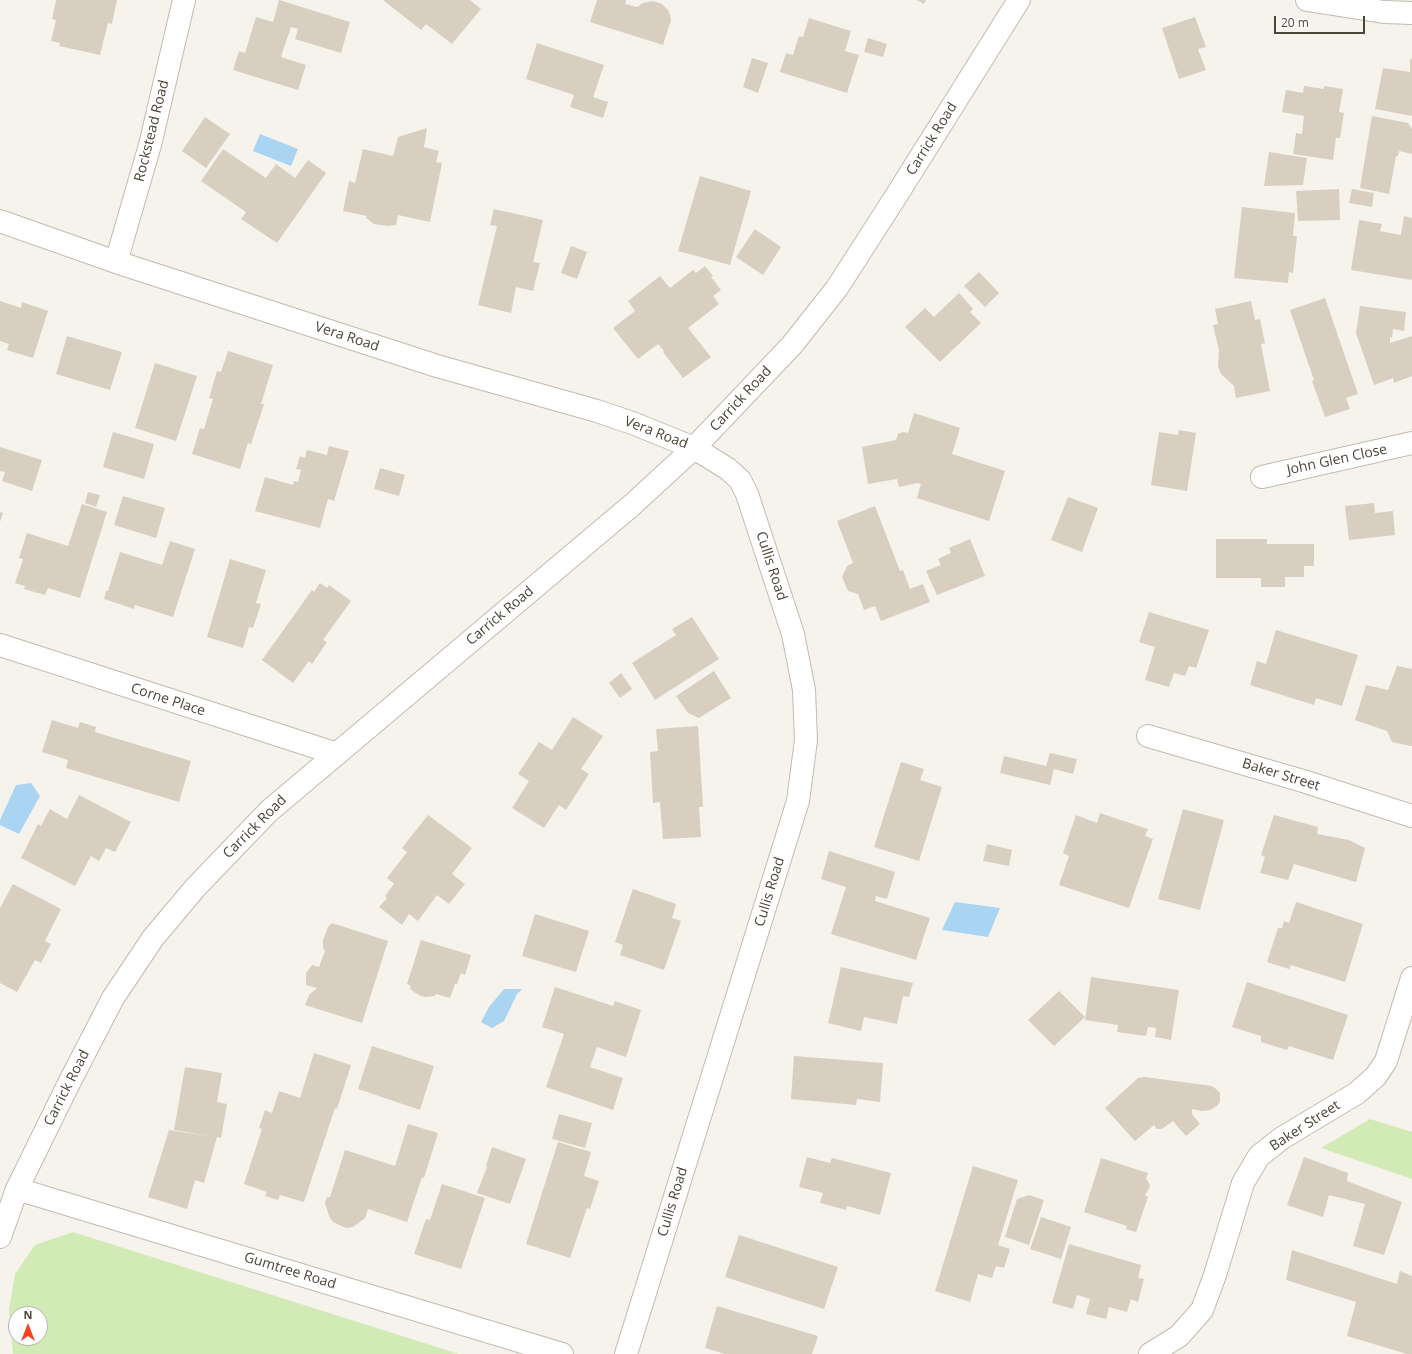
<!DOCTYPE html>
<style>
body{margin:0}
#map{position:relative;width:1412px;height:1354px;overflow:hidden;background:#f6f3ec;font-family:"Open Sans",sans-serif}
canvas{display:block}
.north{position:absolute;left:8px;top:1306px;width:40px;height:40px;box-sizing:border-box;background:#fff;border:1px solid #b7b4b0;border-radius:50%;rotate:0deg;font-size:11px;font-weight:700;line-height:16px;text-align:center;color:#4b4439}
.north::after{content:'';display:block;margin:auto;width:14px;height:18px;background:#fc3f1d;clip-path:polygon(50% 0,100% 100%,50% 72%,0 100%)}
.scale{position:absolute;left:1274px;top:16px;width:91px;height:18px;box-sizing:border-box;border:2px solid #4b4439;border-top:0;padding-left:5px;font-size:12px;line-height:14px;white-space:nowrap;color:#4b4439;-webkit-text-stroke:3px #fff;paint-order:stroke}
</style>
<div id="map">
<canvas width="1412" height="1354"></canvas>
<div class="north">N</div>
<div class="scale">20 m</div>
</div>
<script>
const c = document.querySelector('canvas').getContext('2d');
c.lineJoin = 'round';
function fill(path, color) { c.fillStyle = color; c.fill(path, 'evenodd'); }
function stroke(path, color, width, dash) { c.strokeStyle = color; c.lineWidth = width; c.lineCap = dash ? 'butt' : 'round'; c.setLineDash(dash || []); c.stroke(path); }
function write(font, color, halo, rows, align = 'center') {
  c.font = font + ' "Open Sans",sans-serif'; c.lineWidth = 3.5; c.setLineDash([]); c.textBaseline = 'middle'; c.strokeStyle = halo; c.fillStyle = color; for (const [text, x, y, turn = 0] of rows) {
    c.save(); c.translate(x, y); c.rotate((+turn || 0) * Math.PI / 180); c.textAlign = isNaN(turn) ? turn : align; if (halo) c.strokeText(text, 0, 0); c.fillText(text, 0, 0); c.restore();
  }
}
const green = new Path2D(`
 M1370 1119 1412 1132V1179L1321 1148Z
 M73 1232 459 1354H13L9 1310 15 1274 35 1245ZM16 1314H40V1338H16Z`);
const water = new Path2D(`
 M260 134 298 149 291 166 253 151Z
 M31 783 40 796 19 834 0 825V820L16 785Z
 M955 902 1000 908 988 937 942 930Z
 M504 989H522L517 994 504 1021 492 1028 481 1022 489 1007Z`);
const building = new Path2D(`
 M56 0H117L112 24 108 23 100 55 59 46 60 43 51 41 56 20 52 19Z
 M279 0 350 22 341 53 295 39 298 29 291 27 281 57 306 65 298 90 233 70 239 51 245 53 256 17 273 22Z
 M383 0H470L481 9 452 44 426 24 421 30Z
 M597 0H626L625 4 637 7 643 3 653 1 662 4 669 11 671 20 663 45 590 22Z
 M917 0H926L924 4Z
 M1195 17 1206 47 1198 49 1206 70 1179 79 1162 28Z
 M809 18 851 31 845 51 859 55 847 93 780 72 786 53 793 55 799 36 803 37Z
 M868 38 887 44 883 57 864 52Z
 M537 43 604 65 593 97 608 102 603 118 570 107 574 95 526 79Z
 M752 58 768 63 758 93 743 87Z
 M1410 59H1412V116L1375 109 1383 68 1410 72Z
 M1304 86 1324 89V86L1343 89 1339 112 1344 113 1340 138H1336L1333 160 1293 154 1296 133 1302 134 1304 116 1282 112 1286 90 1303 93Z
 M1372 116 1408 123 1412 129V154L1399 151 1398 156H1396L1389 194 1360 188Z
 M205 117 230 134 206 168 182 151Z
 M427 128 424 147 439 151 436 162 442 163 430 222 398 215 396 225 388 226 374 224 366 218 367 216 343 211 349 181 355 183 363 149 393 156 398 137Z
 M223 149 266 178 276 164 295 178 308 160 326 173 277 243 241 219 246 212 201 181Z
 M1269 152 1307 158 1303 185 1264 186Z
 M700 176 751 191 730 265 678 251Z
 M1339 189 1340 220 1298 221 1296 191Z
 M1352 189 1374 193 1372 207 1349 203Z
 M1242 207 1295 213 1293 236H1297L1293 273 1289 272 1288 283 1234 278Z
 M494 209 543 220 533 262 540 263 533 291 516 287 511 313 478 305 497 226 490 225Z
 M1404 216 1412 218V280L1351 270 1359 220 1382 224 1380 231 1401 235Z
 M755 229 781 247 763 275 736 257Z
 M571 246 587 252 577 279 561 273Z
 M705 266 713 276 711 277 721 290 713 296 719 304 688 328 711 357 683 378 663 352 664 351 658 344 638 359 613 328 635 311 628 301 660 276 670 288 693 270 696 273Z
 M979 272 999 293 985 307 964 286Z
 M959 293 973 309 970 312 981 323 940 362 905 327 925 308 934 317Z
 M1325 298 1358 394 1346 398 1350 409 1325 417 1312 381 1314 380 1290 310Z
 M0 301 21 308 22 302 48 311 33 358 7 350 9 344 0 341Z
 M1251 301 1255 320 1260 319 1265 343 1261 344 1270 391 1236 398 1234 386 1221 374 1218 367 1219 350 1213 325 1218 324 1215 309Z
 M1360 306 1406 312 1404 331 1393 329 1392 338 1390 337V343L1412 336V376L1394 383 1393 378 1374 385 1356 333Z
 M67 336 122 352 110 390 56 374Z
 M228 351 273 365 261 404H264L251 444 248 443 240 469 192 454 200 428 204 429 213 399 209 398 217 371 221 372Z
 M155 363 197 376 176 441 135 428Z
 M914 413 960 428 952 454 1005 471 989 521 917 498 921 484 917 483 899 487 897 479 868 484 862 447 896 440 898 434 900 433 904 432 908 433Z
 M1179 430 1196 433 1187 491 1151 485 1159 432 1178 435Z
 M113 432 154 444 144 479 103 467Z
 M329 446 349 451 334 501 328 499 320 528 255 511 265 477 293 485 294 481 298 482 301 470 296 469 300 456 305 458 307 450 327 455Z
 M0 447 42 460 32 491 2 481 5 472 0 471Z
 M380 468 405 475 399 496 374 489Z
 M88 492 100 495 96 507 85 503Z
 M123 496 165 508 156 538 114 525Z
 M1068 497 1098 508 1082 552 1051 540Z
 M1374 503 1375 513 1393 511 1395 535 1349 540 1345 506Z
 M82 504 107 512 80 598 48 588 45 595 24 589 25 586 15 583 23 559 19 558 27 533 68 546Z
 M875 506 900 571 903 570 910 589 923 584 930 602 881 621 875 606 864 610 858 594 848 591 842 577 847 566 853 563 837 521Z
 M0 512 3 513 0 522Z
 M970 539 985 576 937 595 926 571 941 565 938 559 951 553 949 548Z
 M1216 539H1267V544H1314V566H1304V577H1285V587H1261V578H1216Z
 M170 541 195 549 173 617 135 605 134 609 104 599 106 591H108L120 552 162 565Z
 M230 559 266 570 256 603 261 604 253 628 249 627 243 648 207 637Z
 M320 583 327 588 329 585 351 601 323 640 327 642 312 664 309 661 293 683 262 660 312 590 314 592Z
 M1149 612 1209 630 1196 668 1189 666 1185 676 1174 673 1169 687 1145 680 1155 647 1139 642Z
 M692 617 719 659 655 700 632 663 676 635 672 629Z
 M1276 630 1358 655 1342 706 1316 698 1314 705 1250 685 1257 661 1266 664Z
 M1397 666 1412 669V746H1411L1392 742 1387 731 1355 720 1366 685 1388 690Z
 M714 671 731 698 699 718 688 713 676 696Z
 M621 673 632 689 620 698 609 683Z
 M573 717 603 736 581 769 589 774 566 810 559 805 544 828 512 808 529 781 518 774 539 742 552 750Z
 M52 720 78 728 80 722 96 727 95 732 191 761 179 802 66 768 68 760 42 752Z
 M698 726 703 807H699L701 837 663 839 660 802 653 803 650 752 658 751 656 729Z
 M1050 753 1077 759 1073 774 1054 769 1050 785 1000 773 1004 756 1046 766Z
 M901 762 924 769 920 780 942 787 919 861 874 847Z
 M79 795 131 822 115 852 106 848 99 861 91 856 75 886 21 858 38 824 41 826 50 809 67 819Z
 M1183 809 1224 820 1200 910 1158 899Z
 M1100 813 1148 829 1145 836 1153 839 1129 908 1059 885 1069 856 1063 853 1076 815 1097 823Z
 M428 815 472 848 452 874 465 884 449 904 437 895 418 921 409 914 402 925 379 907 387 898 385 896 394 884 387 878 407 852 402 848Z
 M1274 815 1318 827 1317 834 1349 840 1365 848 1356 882 1294 864 1288 880 1260 873 1265 857 1261 855Z
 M987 844 1012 850 1009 866 983 861Z
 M829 851 895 872 887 899 876 896 875 901 930 918 916 960 831 934 846 887 821 879Z
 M13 884 61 909 45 941 51 944 41 963 35 960 17 992 0 983V908Z
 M633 889 676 904 672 918 681 921 664 970 620 955 623 945 615 942Z
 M1296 902 1363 924 1345 982 1291 965 1289 969 1267 962 1278 928H1282L1284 921 1289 923Z
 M535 914 589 931 576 972 522 956Z
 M332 923 388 941 362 1023 305 1005 309 995 317 988 306 985V973L312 965 319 967 325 951 323 948V940L328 927Z
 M421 940 471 955 465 975 461 973 457 984H455L450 998 436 994 435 996 426 997 421 996 414 992 410 989 411 986 407 984Z
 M841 967 913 983 909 997 903 996 897 1024 864 1017 861 1031 828 1023Z
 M1091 977 1179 990 1171 1040 1155 1037 1156 1028 1148 1027 1146 1036 1117 1032 1118 1025 1085 1020Z
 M1247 982 1348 1015 1333 1060 1289 1046 1287 1050 1261 1042V1036L1232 1027Z
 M555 987 613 1006 615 1001 641 1010 626 1057 597 1047 590 1067 623 1078 613 1110 546 1087 564 1034 542 1027Z
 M1059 991 1085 1017 1054 1046 1028 1020Z
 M372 1046 434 1066 420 1110 358 1089Z
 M314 1053 351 1065 337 1109 335 1108 304 1202 280 1195 278 1200 265 1196 267 1192 244 1184 262 1129 259 1128 265 1110 272 1113 279 1091 300 1098Z
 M794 1056 883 1063 880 1102 857 1099 856 1105 791 1099Z
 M185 1067 222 1073 217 1102 227 1104 221 1138 217 1137 204 1183 195 1180 187 1209 148 1197 169 1130 214 1137 174 1130Z
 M1145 1077 1212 1086 1216 1089 1220 1093V1101L1218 1105 1210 1110 1202 1111 1192 1109V1114L1200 1124 1186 1136 1173 1121 1162 1129H1157L1154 1125 1135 1141 1105 1108 1138 1078Z
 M559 1114 592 1123 585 1148 552 1139Z
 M408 1124 438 1133 424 1178 422 1177 407 1222 368 1209 365 1218 353 1227 346 1228 333 1222 329 1216 325 1203 327 1197H330L345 1150 395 1166Z
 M558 1142 591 1152 584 1176 599 1181 590 1209 587 1208 570 1258 526 1244Z
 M492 1147 526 1159 510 1204 477 1193 487 1167 486 1166Z
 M807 1157 830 1163 832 1158 891 1173 880 1215 847 1206 846 1210 820 1203 823 1193 799 1187Z
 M1304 1157 1348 1173 1347 1181 1402 1202 1384 1255 1353 1246 1365 1204 1329 1195 1323 1217 1287 1205Z
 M1101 1158 1148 1173 1146 1179 1149 1183 1150 1187 1145 1195 1148 1197 1136 1232 1126 1229 1127 1226 1084 1212Z
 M973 1166 1018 1180 998 1245 1010 1249 1004 1268 996 1266 992 1278 978 1274 970 1302 935 1291Z
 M442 1184 485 1198 461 1269 414 1254 426 1219 430 1220Z
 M1029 1195 1044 1200 1029 1245 1005 1237 1017 1199Z
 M1041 1217 1071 1227 1061 1259 1030 1249Z
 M739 1235 838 1267 824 1309 725 1277Z
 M1069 1244 1141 1265 1138 1278 1144 1279 1138 1302 1131 1299 1127 1312 1109 1307 1106 1319 1086 1314 1090 1299 1077 1295 1073 1309 1052 1303Z
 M1292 1250 1397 1284 1400 1271 1412 1276V1354H1407L1347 1336 1356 1302 1286 1280Z
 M717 1306 818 1336 812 1354H725L705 1348Z`);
const minor = new Path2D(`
 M1307 0 1384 12 1412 13
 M0 221 116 262 437 366 597 411 635 424 694 448 728 469 740 480 747 494 793 634 804 690 806 740 798 801 626 1354
 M116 262 150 145 184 0
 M1262 477 1412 443
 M0 645 337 754
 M1148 736 1303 781 1412 816
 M17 1189 562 1354
 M1150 1354 1179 1336 1202 1310 1215 1275 1243 1183 1259 1156 1282 1138 1357 1093 1376 1076 1386 1061 1412 978`);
const tertiary = new Path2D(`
 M0 1237 17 1189 68 1085 113 998 153 938 195 888 269 811 632 505 694 448 792 345 837 288 898 193 1019 0`);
const streetNames = [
 ["Rockstead Road",152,131,-76],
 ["Carrick Road",932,139,-58],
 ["Vera Road",347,337,18],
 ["Carrick Road",741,399,-47],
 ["Vera Road",656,433,21],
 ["John Glen Close",1337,460,-12],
 ["Cullis Road",771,566,72],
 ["Carrick Road",500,616,-40],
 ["Corne Place",168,700,18],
 ["Baker Street",1281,775,17],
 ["Carrick Road",255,827,-45],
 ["Cullis Road",770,892,-73],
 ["Carrick Road",67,1088,-63],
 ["Baker Street",1305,1126,-33],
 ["Cullis Road",673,1202,-73],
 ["Gumtree Road",290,1271,17]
];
fill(green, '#d2eab5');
fill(water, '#a9d4f2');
fill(building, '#d8cfc1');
stroke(minor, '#c2bbae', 24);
stroke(tertiary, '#c2bbae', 24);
stroke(minor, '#fff', 22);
stroke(tertiary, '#fff', 22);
write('14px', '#4b4439', '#fff', streetNames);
</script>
